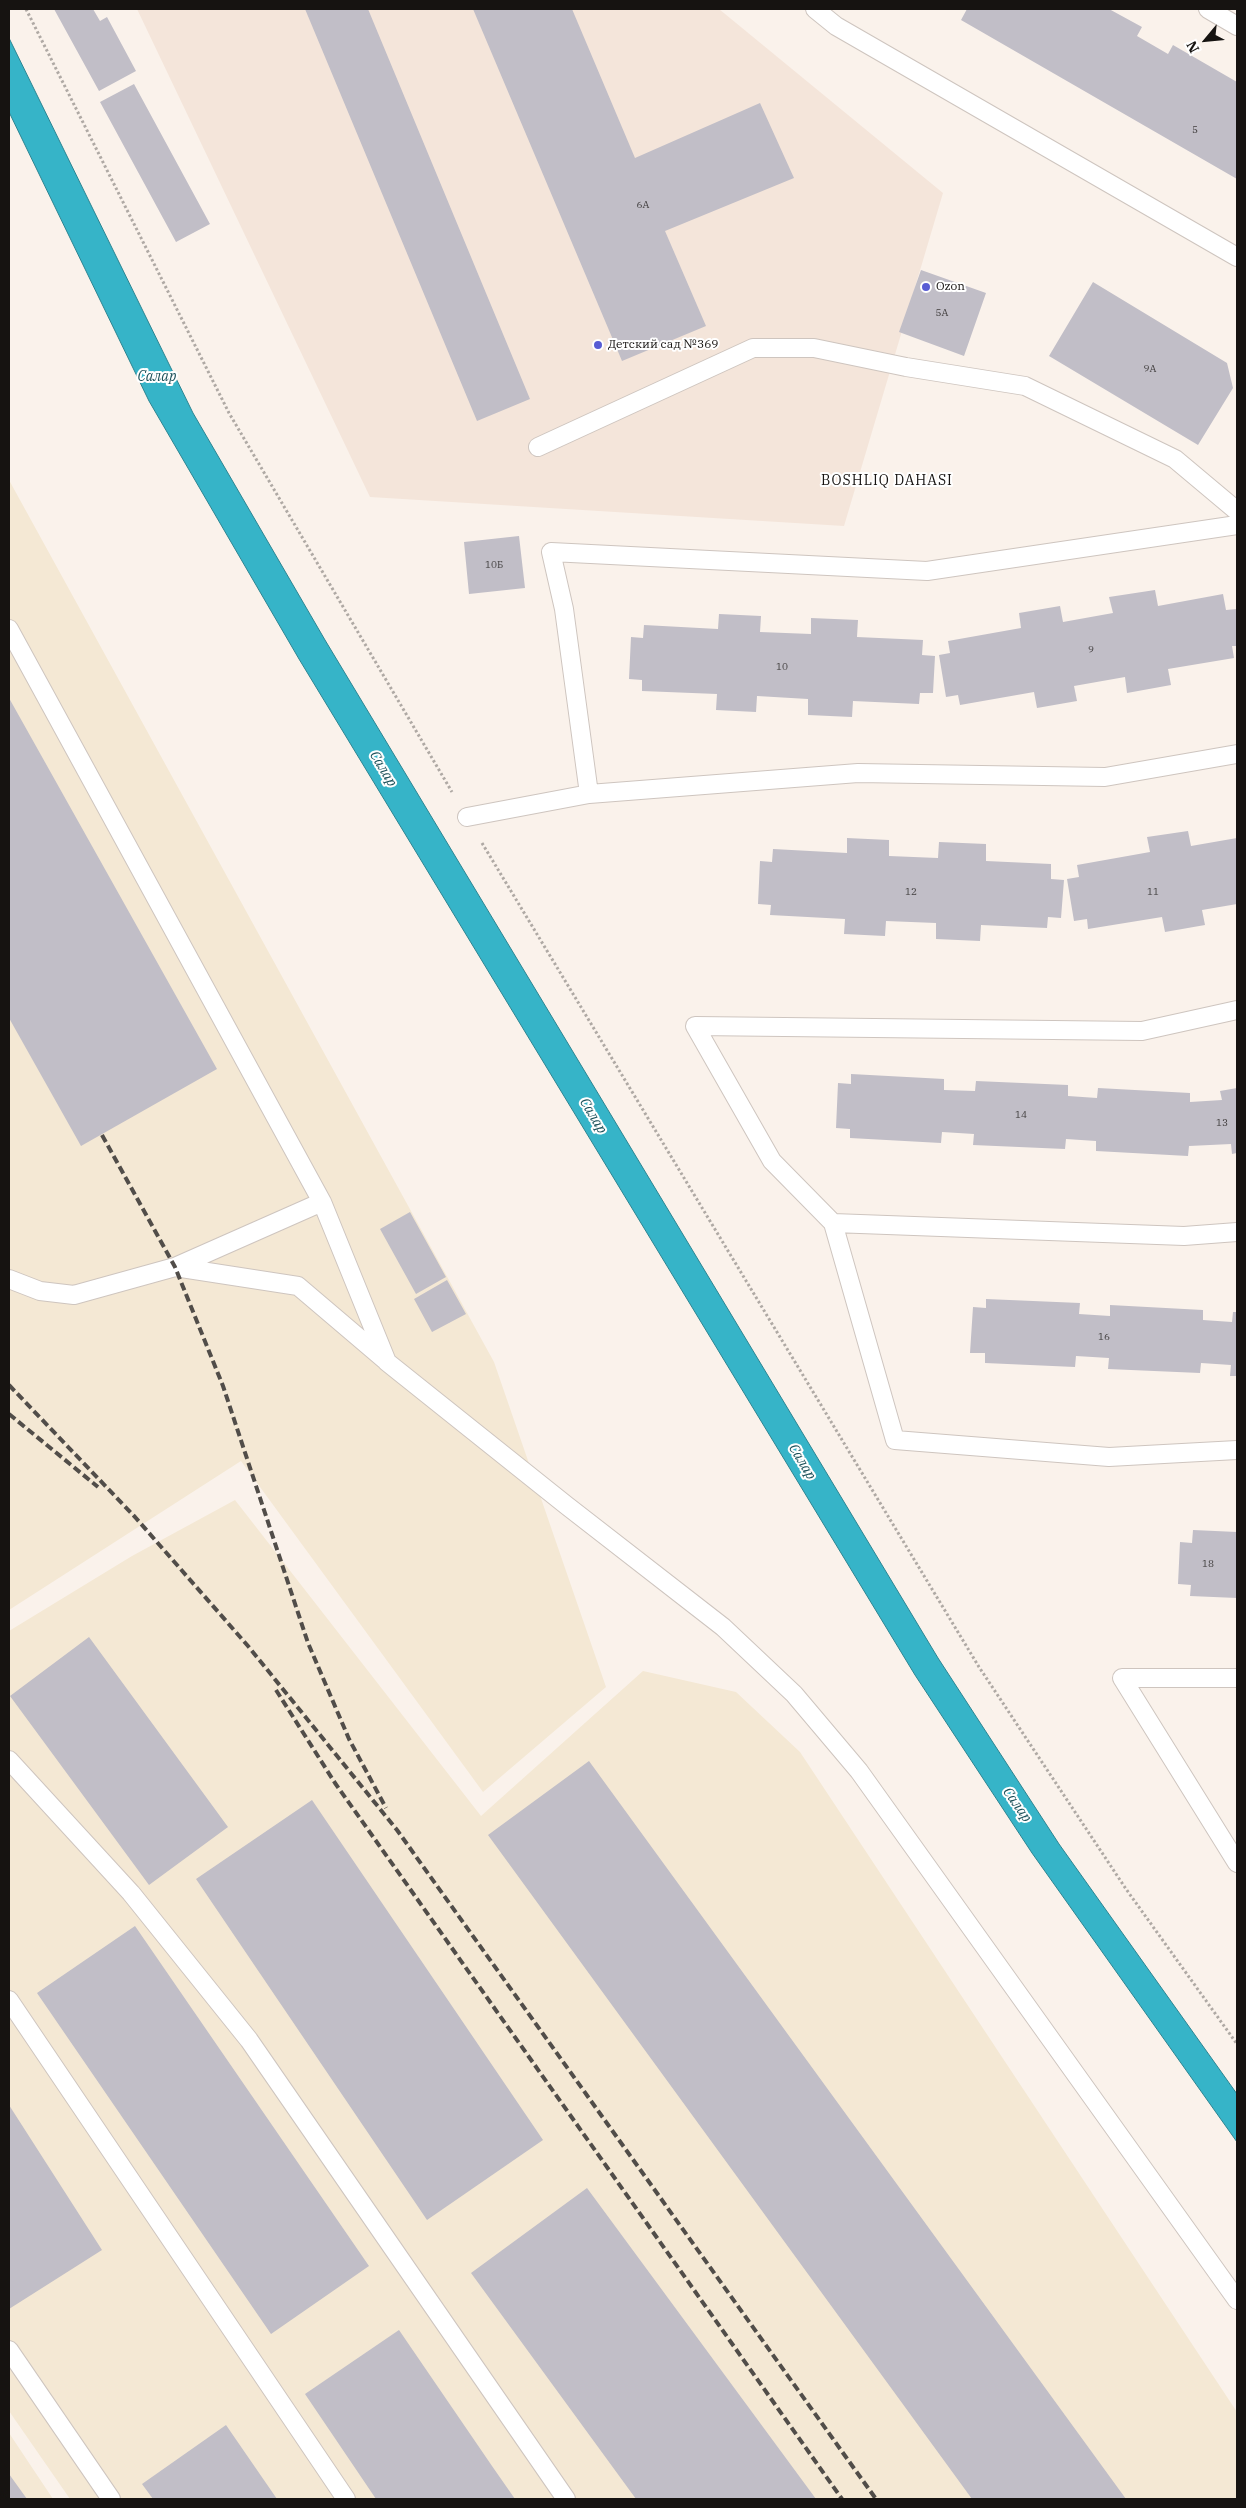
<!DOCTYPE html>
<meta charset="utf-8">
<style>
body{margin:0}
#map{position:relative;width:1246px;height:2508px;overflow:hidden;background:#faf2eb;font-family:"IBM Plex Serif",serif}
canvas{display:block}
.frame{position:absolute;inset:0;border:10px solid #161311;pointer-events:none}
.north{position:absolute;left:1181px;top:15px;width:50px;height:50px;-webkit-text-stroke:4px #fff;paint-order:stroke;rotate:242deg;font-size:14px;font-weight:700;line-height:20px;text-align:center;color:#161311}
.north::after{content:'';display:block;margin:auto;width:18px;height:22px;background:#161311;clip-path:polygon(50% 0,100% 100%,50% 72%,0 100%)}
</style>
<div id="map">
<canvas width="1246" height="2508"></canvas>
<div class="frame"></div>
<div class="north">N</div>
</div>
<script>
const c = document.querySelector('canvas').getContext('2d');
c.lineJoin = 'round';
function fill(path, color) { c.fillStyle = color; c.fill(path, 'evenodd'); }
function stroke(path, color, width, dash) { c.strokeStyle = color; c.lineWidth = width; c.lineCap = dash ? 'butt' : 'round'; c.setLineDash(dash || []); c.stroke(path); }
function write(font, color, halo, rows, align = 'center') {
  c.font = font + ' "IBM Plex Serif",serif'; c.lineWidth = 4; c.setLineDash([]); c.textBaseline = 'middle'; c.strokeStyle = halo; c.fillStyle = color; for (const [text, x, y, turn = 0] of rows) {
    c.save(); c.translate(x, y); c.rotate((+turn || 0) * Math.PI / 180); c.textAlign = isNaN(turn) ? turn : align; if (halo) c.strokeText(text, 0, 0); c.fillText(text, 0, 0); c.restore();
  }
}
const industrial = new Path2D(`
 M9 480 494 1362 606 1687 483 1792 241 1461 9 1610Z
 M235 1500 481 1816 643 1671 736 1692 800 1752 1237 2412V2499H70L9 2411V1631L132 1556Z
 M9 2433 53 2499H9Z`);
const built = new Path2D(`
 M137 9H719L943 193 844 526 370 497Z`);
const water = new Path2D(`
 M9 38 193 413 325 640 938 1658 1059 1844 1237 2094V2142L1032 1853 915 1675 299 659 149 401 9 112Z`);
const building = new Path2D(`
 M54 9H93L100 21 107 17 136 71 99 91Z
 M305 9H368L530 399 477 421Z
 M473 9H572L635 158 760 103 794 178 665 231 706 326 622 361Z
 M967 9H1109L1142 27 1137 36 1168 54 1173 45 1237 82V179L961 20Z
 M134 84 210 224 176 242 100 102Z
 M921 270 986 293 964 356 899 332Z
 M1093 282 1227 363 1233 388 1198 445 1049 356Z
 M519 536 525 588 469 594 464 542Z
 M1155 590 1158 606 1223 594 1226 610 1237 609V646H1232L1234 658 1168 669 1171 685 1127 693 1125 677 1074 686 1077 701 1037 708 1034 692 960 705 958 695 946 697 939 655 950 653 948 641 1021 628 1019 613 1060 606 1063 622 1113 613 1109 597Z
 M719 614 761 616 760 632 811 634V618L858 620 857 637 923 640 922 655 935 656 933 693H920L919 704 853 701 852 717 808 715V699L757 696 756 712 716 710 717 694 642 691V680L629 679 631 637 643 638 644 625 718 629Z
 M9 698 217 1069 81 1146 9 1018Z
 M1188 831 1191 846 1237 838V904L1202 910 1205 925 1165 932 1162 917 1088 929 1087 919 1074 921 1067 879 1079 877 1077 865 1150 852 1147 837Z
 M847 838 889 840V856L938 858 939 842 986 844V861L1051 864V879L1064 880 1061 918 1048 917 1047 928 981 925 980 941 936 939V923L886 921 885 936 844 934 845 919 770 915 771 905 758 904 760 861 772 862 773 849 847 853Z
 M851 1074 944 1079V1090L975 1091 976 1081 1068 1085V1096L1097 1098 1098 1088 1190 1093V1102L1222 1100 1220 1091 1237 1088V1153L1232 1154 1231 1144 1189 1146 1188 1156 1096 1151V1141L1066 1139 1065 1149 973 1145 974 1134 942 1132 941 1143 850 1138V1129L836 1128 838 1083 851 1084Z
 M410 1212 446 1277 416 1294 380 1229Z
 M447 1280 466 1314 432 1332 414 1299Z
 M986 1299 1080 1303 1079 1314 1110 1316V1305L1203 1310V1320L1232 1322 1233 1312H1237V1376H1230L1231 1365 1201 1363 1200 1373 1108 1369 1109 1358 1076 1356 1075 1367 985 1363V1353H970L973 1307 986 1308Z
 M1193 1530 1237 1532V1598L1190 1596 1191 1585 1178 1584 1180 1542 1192 1543Z
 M89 1637 228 1827 149 1885 10 1696Z
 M589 1761 1126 2499H972L488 1835Z
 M312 1800 543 2140 427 2220 196 1879Z
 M135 1926 369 2266 271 2334 37 1993Z
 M9 2105 102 2250 9 2309Z
 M587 2188 816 2499H636L471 2273Z
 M399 2330 492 2466 515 2499H376L305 2394Z
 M226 2425 277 2499H153L142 2484Z
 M9 2474 27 2499H9Z`);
const path = new Path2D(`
 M26 9 229 413 452 792
 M482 843 979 1667 1126 1889 1237 2044`);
const lane = new Path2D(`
 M815 9 836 26 1237 257
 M1208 9 1237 26
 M538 447 753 348H814L906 367 1025 386 1175 459 1237 511
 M9 629 322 1202 387 1362 566 1505 723 1627 794 1694 859 1771 1237 2300
 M589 794 564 609 551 552 927 571 1237 525
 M467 817 589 794 858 773 1105 777 1237 754
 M1237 1010 1142 1031 695 1026 772 1161 833 1223 895 1440 1109 1457 1237 1450
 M833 1223 1184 1236 1237 1232
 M175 1267 298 1286 385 1360
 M9 1279 40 1291 74 1295 175 1267 322 1202
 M1237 1678H1122L1237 1863
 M9 1760 131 1893 249 2040 566 2499
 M9 2000 346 2499
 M9 2350 111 2499`);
const rail = new Path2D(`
 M102 1135 175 1267 223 1386 308 1643 349 1739 386 1808
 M9 1385 135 1517 248 1646 397 1830 876 2499
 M9 1414 98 1487
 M276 1690 335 1783 842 2499`);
const markers = [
 [926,287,5,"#585cd4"],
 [598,345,5,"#585cd4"]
];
const numberNames = [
 ["5",1195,130],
 ["6А",643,205],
 ["5А",942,313],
 ["9А",1150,369],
 ["10Б",494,565],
 ["9",1091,650],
 ["10",782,667],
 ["12",911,892],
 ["11",1153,892],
 ["14",1021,1115],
 ["13",1222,1123],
 ["16",1104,1337],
 ["18",1208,1564]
];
const poiNames = [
 ["Ozon",936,287],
 ["Детский сад №369",608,345]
];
const waterNames = [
 ["Салар",157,377],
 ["Салар",383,769,59],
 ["Салар",593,1116,59],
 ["Салар",802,1462,59],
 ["Салар",1017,1805,55]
];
const neighbourhoodNames = [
 ["BOSHLIQ DAHASI",887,481]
];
fill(industrial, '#f4e8d4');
fill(built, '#f4e5da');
fill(water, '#36b4c8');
stroke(water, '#2c8491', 1);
fill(building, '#c1bec7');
stroke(lane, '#cec5bf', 20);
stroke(path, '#afa9a4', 3, [2.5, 2.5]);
stroke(lane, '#fff', 18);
stroke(rail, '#514d49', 4, [8, 4]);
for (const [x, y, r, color] of markers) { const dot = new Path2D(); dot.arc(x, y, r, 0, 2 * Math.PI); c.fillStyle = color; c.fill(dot); stroke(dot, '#fff', 2); }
write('10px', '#413e3e', null, numberNames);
write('12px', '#161311', '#fff', poiNames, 'left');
write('italic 14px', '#1d515a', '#fff', waterNames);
c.letterSpacing = '1px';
write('14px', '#161311', '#fff', neighbourhoodNames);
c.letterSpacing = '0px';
</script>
